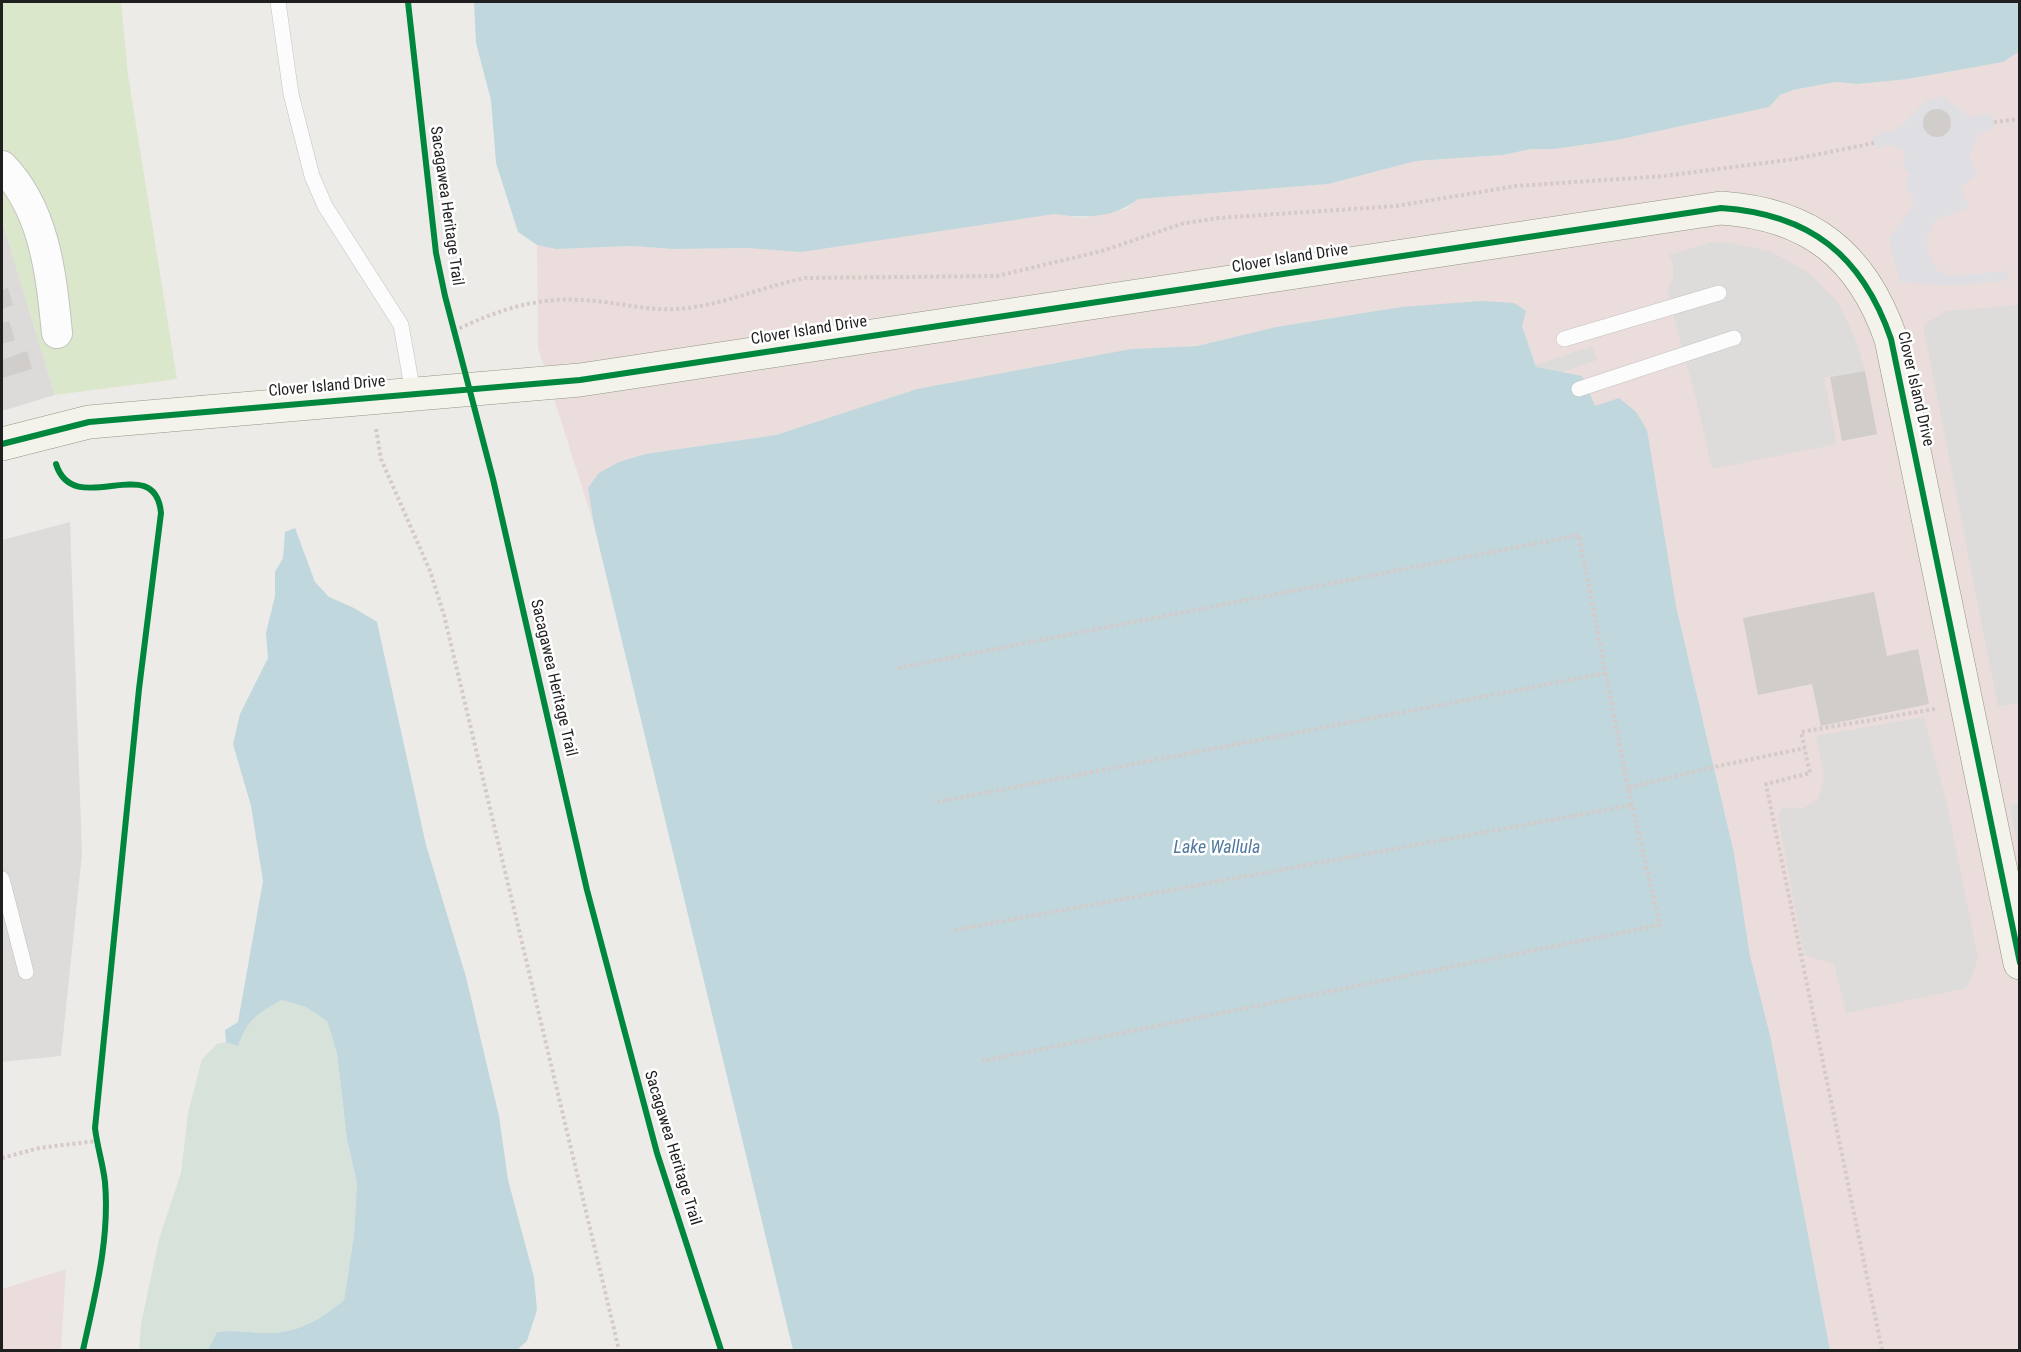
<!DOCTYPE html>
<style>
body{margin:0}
#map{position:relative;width:2021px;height:1352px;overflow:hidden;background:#edebe8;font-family:"Roboto Condensed",sans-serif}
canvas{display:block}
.frame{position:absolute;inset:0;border:3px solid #1f1f1f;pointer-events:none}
</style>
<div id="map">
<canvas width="2021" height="1352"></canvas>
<div class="frame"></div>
</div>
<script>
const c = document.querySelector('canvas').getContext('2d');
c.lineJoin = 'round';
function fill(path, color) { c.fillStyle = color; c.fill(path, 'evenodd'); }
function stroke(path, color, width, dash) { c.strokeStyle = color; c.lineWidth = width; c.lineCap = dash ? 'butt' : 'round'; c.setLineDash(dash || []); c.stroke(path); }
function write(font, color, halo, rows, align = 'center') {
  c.font = font + ' "Roboto Condensed",sans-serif'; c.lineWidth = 5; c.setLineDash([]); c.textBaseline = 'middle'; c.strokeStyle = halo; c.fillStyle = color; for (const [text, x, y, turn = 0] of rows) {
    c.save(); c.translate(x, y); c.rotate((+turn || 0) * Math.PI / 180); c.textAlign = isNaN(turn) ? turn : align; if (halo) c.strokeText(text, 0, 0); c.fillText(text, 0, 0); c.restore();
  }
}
const residential = new Path2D(`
 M2 220 55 395 2 411Z`);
const commercial = new Path2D(`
 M2019 51V1350H1830L1770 1035 1750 957 1734 853 1676 606 1595 406 1536 367 1522 326 1401 307 1276 327 1197 346 1131 349 918 389 776 435 645 454 619 462 588 488 594 525 538 348 537 245 556 249 631 246 673 249 747 248 1054 214 1084 218 1126 209 1137 199 1328 184 1416 161 1503 155 1531 149H1554L1617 140 1769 107 1780 95 1793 90 1836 82 1858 84 1878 82 2003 62Z
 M66 1269 61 1350H2V1289Z`);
const grass = new Path2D(`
 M2 2H121L128 75 177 379 55 395 2 220Z`);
const wetland = new Path2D(`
 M282 1000 306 1007 327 1021 337 1053 347 1139 357 1183 354 1235 344 1300C320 1320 297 1334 264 1333 247 1332 235 1330 217 1332L208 1350H139L141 1324 159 1239 181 1173 188 1113 202 1059 217 1044 226 1042 238 1045C248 1019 257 1012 282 1000Z`);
const parking = new Path2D(`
 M1712 242 1732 243 1772 252 1809 273 1839 304 1857 343 1865 371 1824 377 1837 444 1712 469 1696 398 1667 292 1673 278V265L1669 255Z
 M2019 305V702L1998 707 1923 325 1947 311Z
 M1592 346 1597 360 1436 416 1431 401Z
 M70 522 82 854 61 1056 2 1062V540Z
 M1924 717 1947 805 1978 958 1967 988 1846 1013 1834 964 1804 955 1778 817 1782 807 1802 809 1819 798 1824 776 1816 736Z
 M2019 803H2020L2019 851 2010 805Z`);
const plaza = new Path2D(`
 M1944 96 1969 117 1991 113 1995 127 1979 135 1971 150 1970 159 1978 174 1960 188 1969 208 1936 219 1927 236 1928 255 1938 271 1947 274 1954 276 2007 271 2008 280 1951 286 1900 282 1889 239 1913 206V197L1905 184 1910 174 1903 167 1905 156 1902 150 1890 145 1876 149 1872 137 1900 127 1927 100Z`);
const water = new Path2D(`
 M474 2H2019L2020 51 2003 62 1907 79 1858 84 1836 82 1793 90 1780 95 1769 107 1617 140 1554 149H1531L1503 155 1416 161 1328 184 1138 199C1114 219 1083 218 1054 214L801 252 748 248 673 249 631 246 556 249 537 245 518 232 496 163 491 100 476 43Z
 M1481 301 1514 303 1526 311 1522 326 1536 367 1582 376 1595 406 1619 398 1636 412 1647 430 1676 606 1734 853 1750 956 1770 1035 1830 1350H793L594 525 588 488 599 473 619 462 645 454 776 435 917 389 1131 349 1197 346 1276 327 1401 307Z
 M295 528 315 582 329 597 354 608 377 622 426 845 466 977 499 1116 508 1180 534 1277 537 1310 527 1341 517 1350H208L217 1332C235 1330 247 1332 264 1333 297 1334 320 1320 344 1300L354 1235 357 1183 347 1139 337 1053 327 1021 306 1007 282 1000C257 1013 248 1019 238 1046L226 1042 225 1030 238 1022 263 881 251 806 233 744 240 714 268 658 266 633 275 596V572L283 558 285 532Z`);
const building = new Path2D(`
 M1923 123a14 14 0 1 1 28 0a14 14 0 1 1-28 0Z
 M8 288 13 305 2 309V290Z
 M9 321 15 340 2 344V323Z
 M27 351 32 369 2 378V360Z
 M1865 371 1877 434 1842 441 1830 377Z
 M1874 592 1887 656 1918 649 1929 704 1821 726 1812 684 1758 695 1743 618Z`);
const path = new Path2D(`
 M1994 122 2020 119
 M454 331C495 311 535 297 581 300 613 301 645 311 677 309 721 306 761 287 805 278L997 276 1102 251 1181 224 1218 218 1396 206 1516 186 1664 176 1795 159 1874 143
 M376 429 381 459 430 571 444 615 619 1350
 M898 668 1579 535 1628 788 1660 925 982 1061
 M1628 788 1714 767 1805 748
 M937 802 1606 673
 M955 930 1632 805
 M2 1158 39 1148 96 1141
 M1882 1350 1766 784 1810 773 1801 732 1935 709`);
const lane = new Path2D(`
 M278 2 291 94 312 176 325 206 401 325 413 393
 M1564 339 1719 293
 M1579 389 1734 338
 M2 879 26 972`);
const street = new Path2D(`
 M2 166C45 210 51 274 57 333`);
const secondary = new Path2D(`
 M2 444 89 422 580 380 1721 208C1810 214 1862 255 1891 339L2020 963`);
const cycleway = new Path2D(`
 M408 2 436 253 445 296 493 479 587 890 657 1153 721 1350
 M2 444 89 422 580 380 1721 208C1810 214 1862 255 1891 339L2020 963
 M56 464C74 521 155 449 161 513L139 689 95 1128C97 1146 103 1164 105 1182 110 1239 95 1295 83 1350`);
const streetNames = [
 ["Sacagawea Heritage Trail",446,206,82],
 ["Clover Island Drive",1290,259,-9],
 ["Clover Island Drive",809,331,-9],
 ["Clover Island Drive",327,387,-5],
 ["Clover Island Drive",1915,389,77],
 ["Sacagawea Heritage Trail",553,678,77],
 ["Sacagawea Heritage Trail",672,1148,73]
];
const waterNames = [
 ["Lake Wallula",1217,848]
];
fill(residential, '#dcdbd9');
fill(commercial, '#eadddb');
fill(grass, '#dae7ca');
fill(wetland, '#d7e2db');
fill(parking, '#dddcdb');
fill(plaza, '#dfdee2');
fill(water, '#bfd7dd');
fill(building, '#d0cdcb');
stroke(lane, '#c4c3c2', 16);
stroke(street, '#c4c3c2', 32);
stroke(secondary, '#949581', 34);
stroke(path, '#d6cac8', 4, [3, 3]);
stroke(lane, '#fcfcfc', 15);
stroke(street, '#fcfcfc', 30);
stroke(secondary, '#f3f3eb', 33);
stroke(cycleway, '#00873e', 6);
write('16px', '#1f1f1f', '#fff', streetNames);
write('italic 18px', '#51799f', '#fff', waterNames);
</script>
